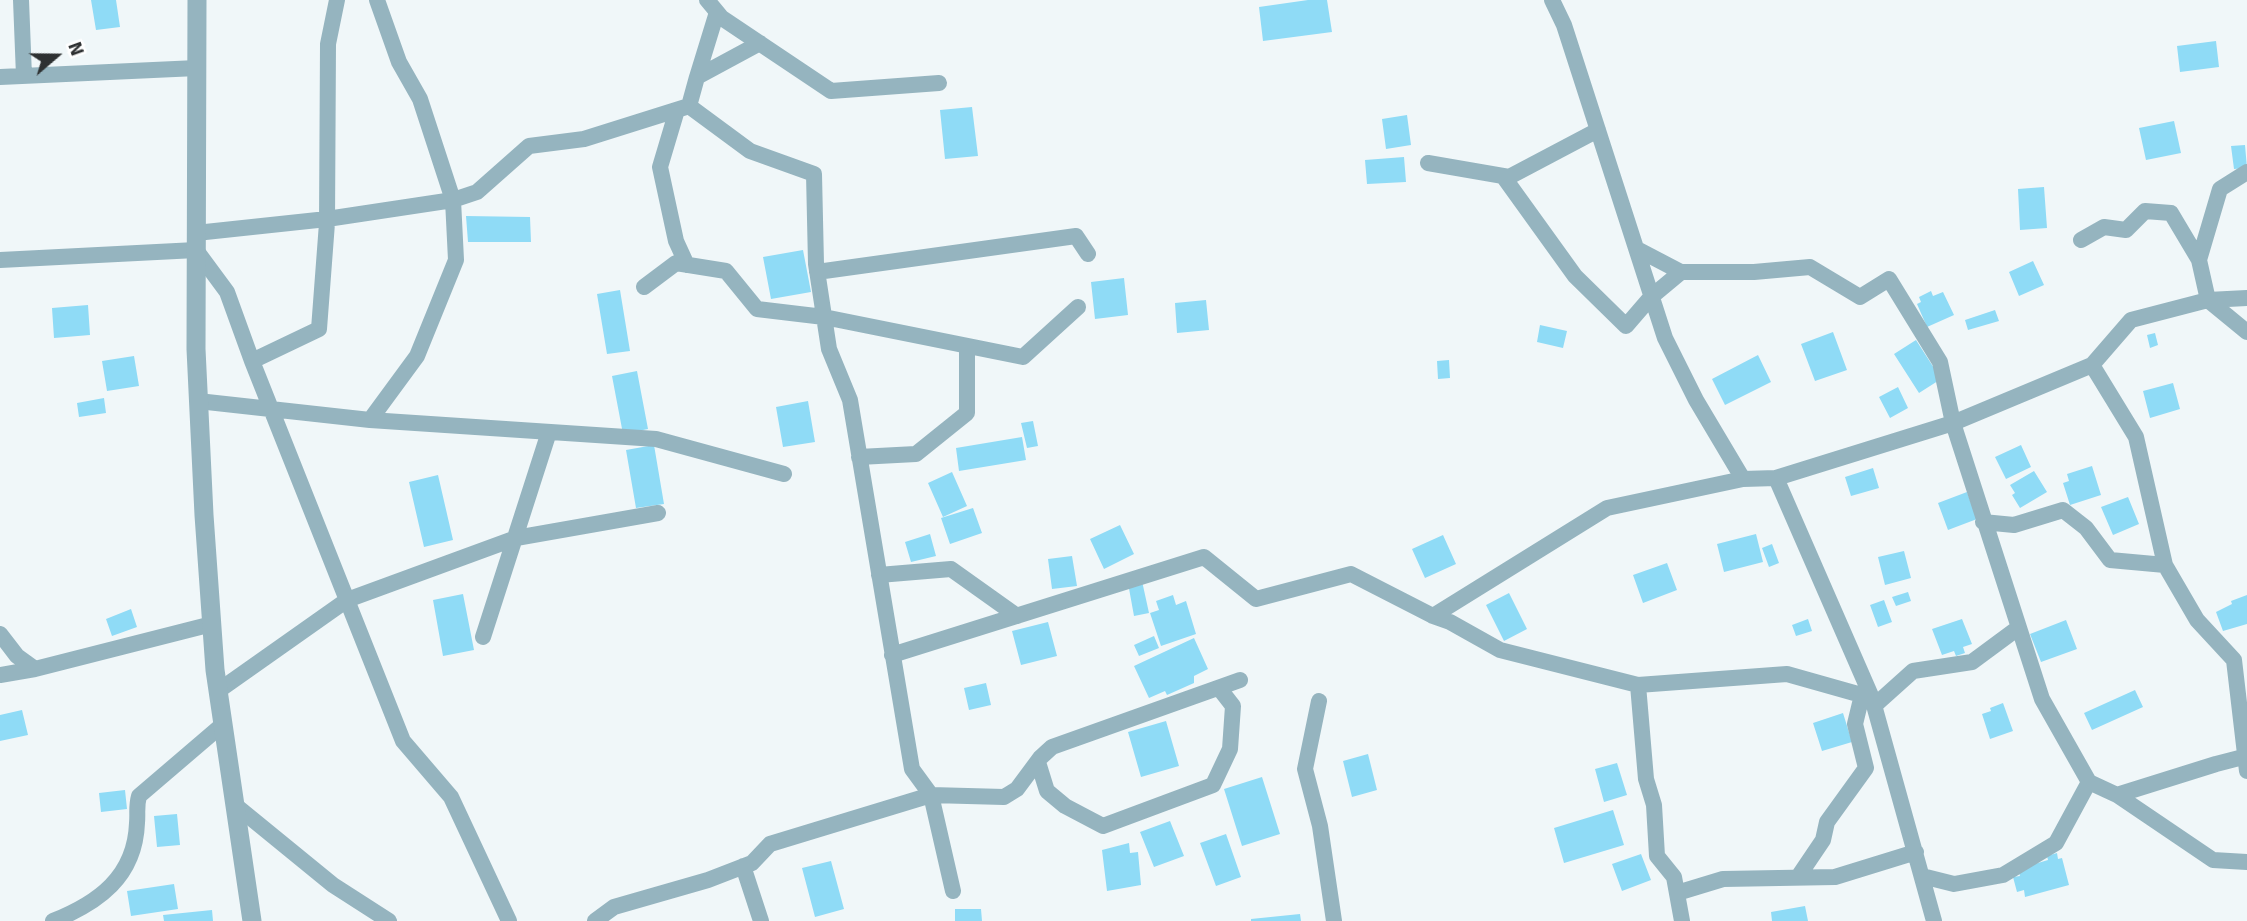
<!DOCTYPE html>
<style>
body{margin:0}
#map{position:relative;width:2247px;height:921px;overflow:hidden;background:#f0f7f9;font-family:Signika,sans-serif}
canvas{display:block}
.north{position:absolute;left:21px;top:21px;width:70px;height:70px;-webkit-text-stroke:5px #fff;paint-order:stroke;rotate:70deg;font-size:19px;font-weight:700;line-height:28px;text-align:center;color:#2e3132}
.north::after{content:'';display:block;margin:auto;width:24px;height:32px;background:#2e3132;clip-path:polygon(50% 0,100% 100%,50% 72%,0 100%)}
</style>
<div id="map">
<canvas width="2247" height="921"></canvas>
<div class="north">N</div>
</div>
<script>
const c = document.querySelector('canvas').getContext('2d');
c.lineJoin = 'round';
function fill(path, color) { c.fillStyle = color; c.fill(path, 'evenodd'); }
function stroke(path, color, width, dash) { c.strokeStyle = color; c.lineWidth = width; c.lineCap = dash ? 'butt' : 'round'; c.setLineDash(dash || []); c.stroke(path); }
const building = new Path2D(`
 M91 0H116L120 27 96 30Z
 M1308 0H1327L1332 32 1263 41 1259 7Z
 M2216 41 2219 67 2180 72 2177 46Z
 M972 107 978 156 945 159 940 110Z
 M1407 115 1411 145 1386 149 1382 119Z
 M2174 121 2181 153 2146 160 2139 128Z
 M2245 145 2247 168 2234 169 2231 146Z
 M1404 157 1406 182 1367 184 1365 160Z
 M2044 187 2047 228 2020 230 2018 189Z
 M466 216 530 217 531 242H468Z
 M803 250 811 292 771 299 763 257Z
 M2033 261 2044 285 2019 296 2009 272Z
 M1124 278 1128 315 1095 319 1091 282Z
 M620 290 630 351 607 354 597 294Z
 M1931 291 1933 296 1943 292 1954 315 1927 327 1917 304 1921 302 1919 297Z
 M1206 300 1209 330 1177 333 1175 303Z
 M88 305 90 335 54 338 52 308Z
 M1995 310 1999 321 1968 330 1965 320Z
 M1540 325 1567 331 1563 348 1537 342Z
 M1833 332 1847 370 1815 381 1801 344Z
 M2155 333 2158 345 2150 348 2147 335Z
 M1916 340 1941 379 1919 393 1894 354Z
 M1758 355 1771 382 1725 405 1712 379Z
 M134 356 139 386 107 391 102 361Z
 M1449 360 1450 378 1438 379 1437 361Z
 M637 371 648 429 623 434 612 376Z
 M2173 383 2180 409 2150 418 2143 391Z
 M1898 387 1908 408 1890 418 1879 397Z
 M104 398 106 413 79 417 77 403Z
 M808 401 815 442 783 447 776 407Z
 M1033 421 1038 446 1027 448 1021 423Z
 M1022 437 1026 460 959 471 956 448Z
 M654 445 664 504 636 508 626 450Z
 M2021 445 2031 467 2006 479 1995 457Z
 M2092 466 2101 495 2070 505 2063 483 2069 481 2067 474Z
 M1873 468 1879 488 1851 496 1845 477Z
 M2034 471 2047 492 2020 508 2012 495 2015 493 2010 485Z
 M952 472 967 506 943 517 928 483Z
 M438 475 453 540 424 547 409 482Z
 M1967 492 1977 519 1948 530 1938 503Z
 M2128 497 2139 524 2113 535 2101 507Z
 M973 508 982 533 950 544 941 518Z
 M1120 525 1134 554 1104 569 1090 539Z
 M930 534 936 556 911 562 905 542Z
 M1756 534 1763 562 1724 572 1717 544Z
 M1443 535 1456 564 1425 578 1412 549Z
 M1772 544 1779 563 1769 567 1762 548Z
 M1904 551 1911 578 1885 585 1878 557Z
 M1072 556 1077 586 1052 589 1048 559Z
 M1667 563 1677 590 1643 603 1633 575Z
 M1142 581 1149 613 1134 616 1128 583Z
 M1908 592 1911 601 1896 606 1892 597Z
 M1509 593 1527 629 1504 641 1486 605Z
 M463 594 474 650 443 656 433 600Z
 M1173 595 1176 605 1186 601 1196 634 1161 646 1150 613 1159 610 1156 601Z
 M2247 595V624L2223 631 2216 612 2232 604 2231 601Z
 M1884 600 1892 622 1878 627 1870 605Z
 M131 609 137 627 112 636 106 619Z
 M1808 619 1812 631 1796 636 1792 625Z
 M1962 619 1972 644 1963 647 1965 653 1956 656 1954 651 1942 655 1932 629Z
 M2066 620 2077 649 2041 662 2030 634Z
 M1048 622 1057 656 1021 665 1012 631Z
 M1154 636 1159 648 1139 656 1134 645Z
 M1194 638 1208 669 1194 676V683L1167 695 1165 691 1149 698 1134 666Z
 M986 683 991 705 969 710 964 688Z
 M2135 690 2143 707 2092 730 2084 713Z
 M2003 703 2013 731 1990 739 1982 714 1991 711 1990 708Z
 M22 710 28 735 0 741V715Z
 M1843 713 1852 742 1822 751 1813 723Z
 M1166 721 1179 766 1141 777 1128 732Z
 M1368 754 1377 790 1352 797 1343 761Z
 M1617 763 1627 795 1604 802 1595 769Z
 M1262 777 1280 834 1242 846 1224 789Z
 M125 790 127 809 101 812 99 793Z
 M1613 810 1624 845 1564 863 1554 828Z
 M177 814 180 845 157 847 154 816Z
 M1170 821 1184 856 1154 867 1140 832Z
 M1226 834 1241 877 1216 886 1200 843Z
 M1129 843 1130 853 1138 852 1141 885 1107 891 1102 850Z
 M2057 853 2058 859 2062 858 2069 885 2025 897 2024 890 2017 892 2013 877 2020 876 2018 869 2048 860 2047 856Z
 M1641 854 1651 880 1622 891 1612 864Z
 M831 861 844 909 815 917 802 868Z
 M174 884 178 909 131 916 127 891Z
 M1805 906 1808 921H1772L1771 912Z
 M955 909H981L982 921H955Z
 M212 910 213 921H164L163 915Z
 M1300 914 1301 921H1251V919Z`);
const minor = new Path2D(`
 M21 0 24 76
 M707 0 722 18 831 91 939 83
 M1552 0 1564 25 1665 338 1696 400 1743 479 1776 478 1953 423 2092 365 2131 320 2208 300 2247 298
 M0 77 197 68
 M697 77 717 12
 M689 106 697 77 760 43
 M677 110 660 167 676 241 687 265
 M1428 163 1509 177 1598 130
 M1503 176 1575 276 1626 326 1651 297 1681 272
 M196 233 327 219 453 200 477 192 529 146 584 139 689 106 750 151 814 174 816 264 829 349 850 400 912 769 931 795 953 891
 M2081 240 2104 227 2126 230 2145 211 2171 213 2199 260 2208 300 2247 332
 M1637 249 1681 272H1754L1810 267 1860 297 1889 279 1940 362 1953 423 2042 699 2089 782 2117 795 2216 764 2247 756
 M0 260 196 250 227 292 252 361 403 741 451 797 509 921
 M2199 260 2220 189 2247 172
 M817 272 1076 236 1088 254
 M644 287 676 263 726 271 757 309 824 317 1023 357 1078 307
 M252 361 319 329 327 223 328 44 337 0
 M2092 365 2136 437 2165 565 2197 620 2234 660 2247 771
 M198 401 370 420 656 439 784 474
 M370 420 417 356 456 260 453 200 420 99 399 62 377 0
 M859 457 916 454 967 413V346
 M1983 522 2014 525 2063 510 2086 528 2110 560 2165 565
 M879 575 951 569 1017 616
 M1433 616 1607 508 1743 479
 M0 634 17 656 35 669 212 624
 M483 637 549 432
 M892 655 1204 557 1256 599 1351 574 1433 616 1450 622 1500 650 1638 685 1787 674 1872 698 1776 478
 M0 675 35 669
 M1638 685 1646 779 1654 805 1657 856 1674 877 1682 921
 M218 691 347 600 516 538 658 513
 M1872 698 1934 921
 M1319 701 1305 769 1320 826 1334 921
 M1874 706 1913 671 1972 662 2018 628
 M1038 762 1047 791 1065 806 1103 826 1213 785 1230 749 1233 706 1219 688
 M2117 795 2213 860 2247 862
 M235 805 333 885 389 921
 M743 866 761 921
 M1922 876 1954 884 2003 875 2056 843 2089 782
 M1798 877 1823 840 1827 822 1866 768 1855 724 1862 695
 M1677 893 1723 879 1835 877 1916 852
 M53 921C98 903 135 877 137 823 138 813 136 807 139 796L222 725
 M595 921 614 907 708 880 752 863 770 844 931 795 1004 797 1017 789 1040 758 1052 747 1240 680`);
const tertiary = new Path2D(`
 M197 0 196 349 204 515 215 670 252 921`);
fill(building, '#8fdbf6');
stroke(minor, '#95b4bf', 16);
stroke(tertiary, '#95b4bf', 19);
</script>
